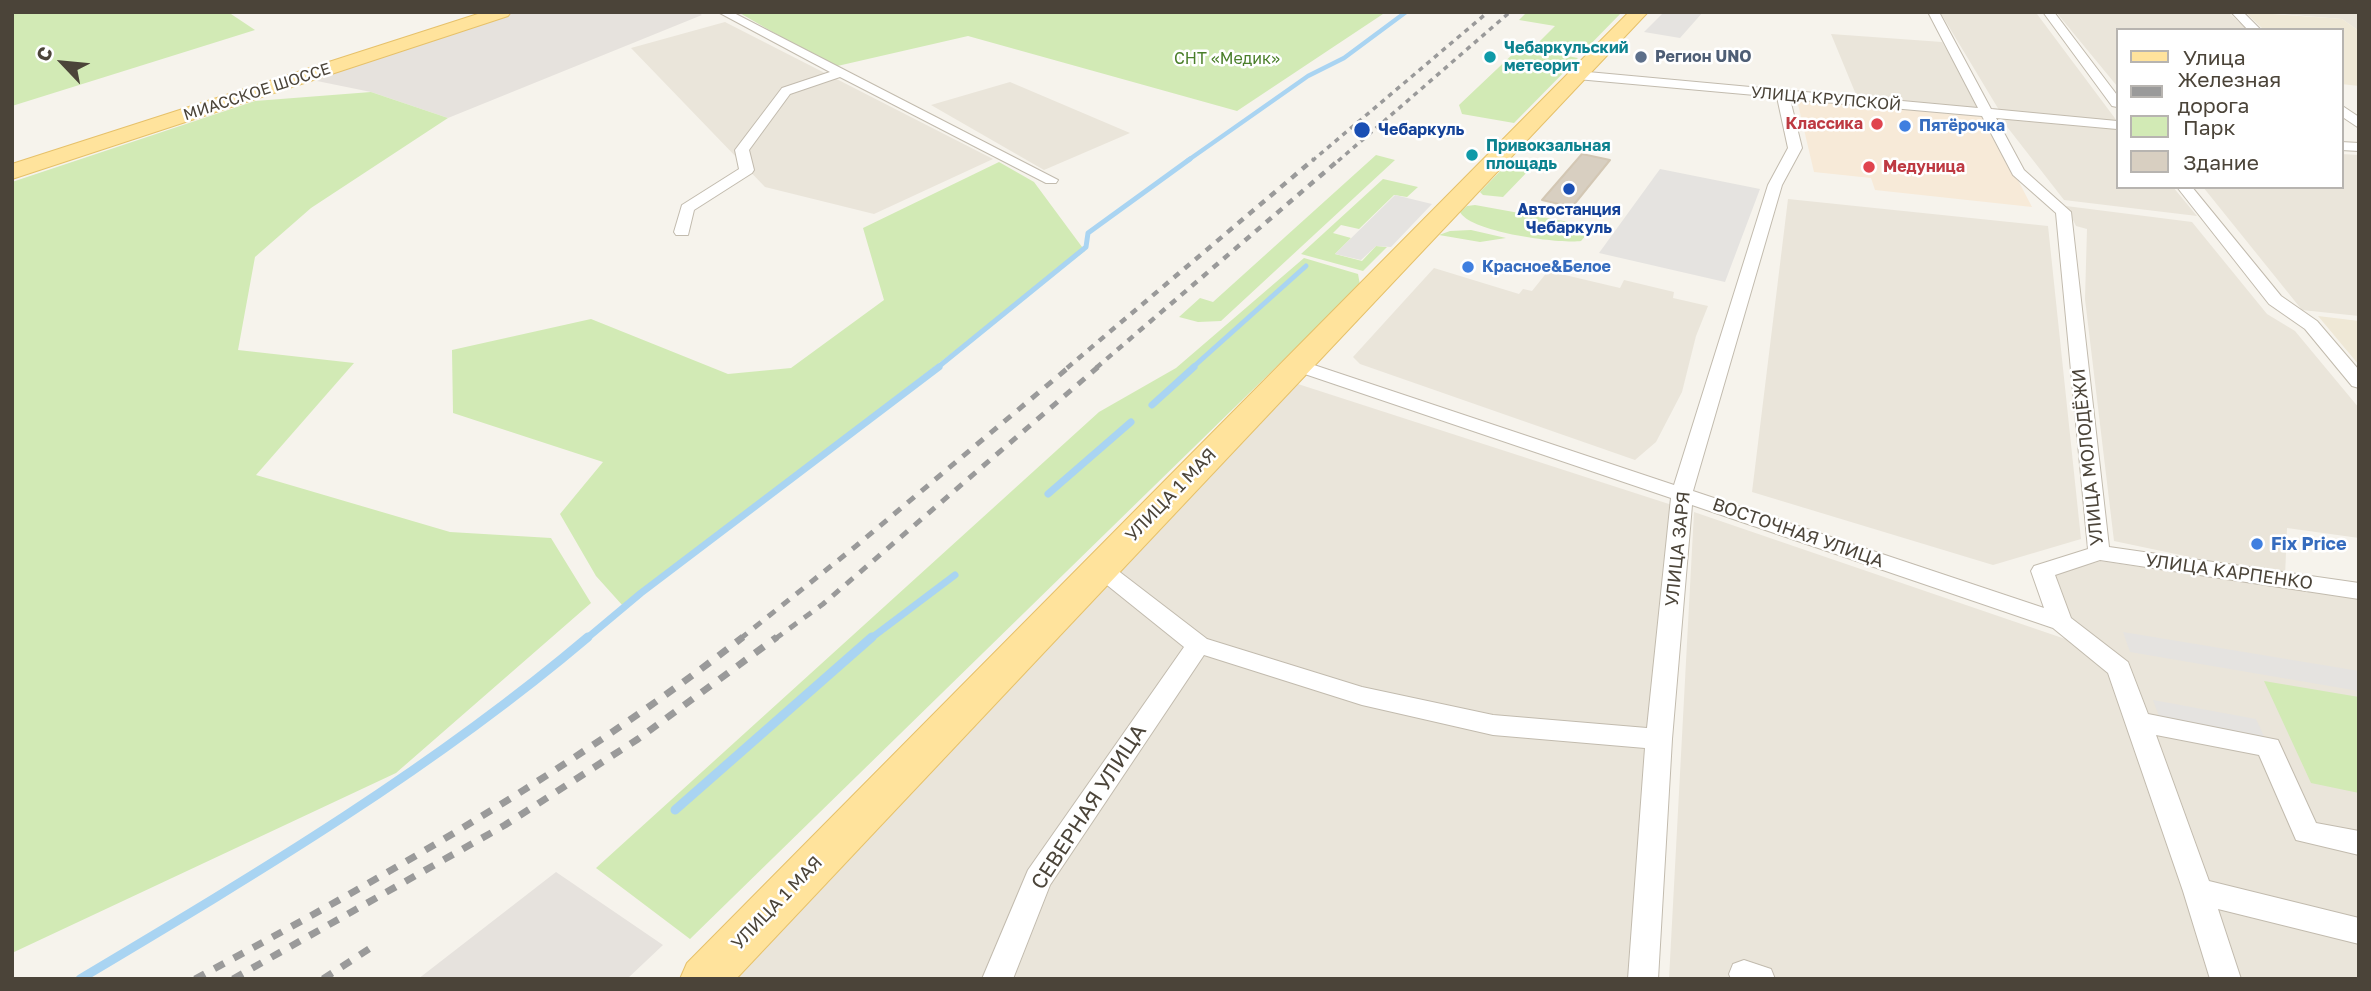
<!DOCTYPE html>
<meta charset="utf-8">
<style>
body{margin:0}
#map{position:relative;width:2371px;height:991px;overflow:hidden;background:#f6f3ec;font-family:"Golos Text",sans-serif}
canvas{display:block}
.frame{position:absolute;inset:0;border:14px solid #4b4439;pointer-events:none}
.legend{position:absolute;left:2116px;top:28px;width:228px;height:161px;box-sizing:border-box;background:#fff;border:2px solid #b7b4b0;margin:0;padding:9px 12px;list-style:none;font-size:21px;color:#4b4439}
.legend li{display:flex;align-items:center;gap:14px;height:35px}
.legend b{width:35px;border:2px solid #b7b4b0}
.north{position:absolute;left:28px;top:28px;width:70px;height:70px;-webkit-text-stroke:5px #fff;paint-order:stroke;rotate:296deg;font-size:19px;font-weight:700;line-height:28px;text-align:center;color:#4b4439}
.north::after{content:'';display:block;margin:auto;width:24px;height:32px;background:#4b4439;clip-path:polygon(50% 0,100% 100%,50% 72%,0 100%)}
</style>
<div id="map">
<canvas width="2371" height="991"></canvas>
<div class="frame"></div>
<ul class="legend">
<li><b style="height:9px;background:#ffe39c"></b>Улица</li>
<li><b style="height:9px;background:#9a9a9a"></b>Железная дорога</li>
<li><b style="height:19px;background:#d2eab5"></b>Парк</li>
<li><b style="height:19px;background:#d8cfc1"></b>Здание</li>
</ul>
<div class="north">С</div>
</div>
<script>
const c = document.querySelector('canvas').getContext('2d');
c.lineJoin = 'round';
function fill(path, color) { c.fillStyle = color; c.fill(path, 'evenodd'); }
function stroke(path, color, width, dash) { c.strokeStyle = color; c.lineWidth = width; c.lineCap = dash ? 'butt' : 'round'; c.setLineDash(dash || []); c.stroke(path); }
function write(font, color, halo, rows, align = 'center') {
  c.font = font + ' "Golos Text",sans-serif'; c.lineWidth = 5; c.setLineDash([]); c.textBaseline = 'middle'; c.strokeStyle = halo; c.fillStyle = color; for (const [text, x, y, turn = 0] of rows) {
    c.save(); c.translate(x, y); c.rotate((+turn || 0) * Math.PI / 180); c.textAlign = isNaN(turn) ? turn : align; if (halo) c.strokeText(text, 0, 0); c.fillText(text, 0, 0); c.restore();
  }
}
const residential = new Path2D(`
 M1940 12 2037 14 2117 121 1999 110Z
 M2056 12H2228L2247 30H2117V86Z
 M2256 12H2359V31L2342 19Z
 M725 22 993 159 874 214 765 187 631 48Z
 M1831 34 1942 42 1981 108 1857 97Z
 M1010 82 1130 133 1044 170 931 105Z
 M2001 119 2117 129V187H2173L2197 216 2064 200Z
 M2341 154 2359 155V316L2302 310 2203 187H2341Z
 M1788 199 2048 226 2081 539 1993 565 1752 492Z
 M2066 206 2192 222 2267 314 2295 331 2359 408V538L2287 528 2285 577 2114 541 2085 299 2087 229 2076 226Z
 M1434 268 1519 294 1523 289 1532 291 1548 271 1620 288 1624 280 1674 292 1673 298 1708 306 1696 336 1682 392 1656 442 1635 460 1360 364 1353 357Z
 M1298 384 1672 505 1634 979H737Z
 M1694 512 2077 643 2050 575 2101 561 2359 599V979H1669Z`);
const commercial = new Path2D(`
 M1797 100 1985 117 2032 207 1875 190 1871 178 1814 172Z`);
const industrial = new Path2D(`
 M516 12H697L702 15 448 118 371 92 312 80Z
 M556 872 663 945 627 979H418Z`);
const education = new Path2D(`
 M2245 12 2342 19 2359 31V86L2341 84V30H2264Z
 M2318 316 2359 321V365Z`);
const green = new Path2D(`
 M12 12H228L255 30 12 106Z
 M738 12H1386L1237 111 968 36 833 67Z
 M1527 12H1622L1582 53H1576L1535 46 1555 26 1519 20Z
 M1532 49 1578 58 1514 123 1462 114 1459 105 1516 51Z
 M371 92 448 118 311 208 255 257 238 350 354 363 256 475 450 532 551 538 591 603 396 773 12 953V182L255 101Z
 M1376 155 1395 160 1221 321 1198 322 1179 317 1200 298 1213 302Z
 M999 162 1034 182 1085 251 623 606 596 576 560 514 603 462 453 413 452 350 591 319 728 374 791 368 884 300 863 228Z
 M1507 164 1530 169 1503 197 1483 195 1480 192Z
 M1383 179 1418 187 1407 197 1394 195 1359 229 1341 225 1333 233 1351 238 1335 254 1362 261 1376 246 1387 247 1363 271 1301 254Z
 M1475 205 1569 222 1588 233 1581 241C1559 244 1470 232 1460 212L1467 206Z
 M1471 230 1506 238 1480 242 1439 235 1450 231Z
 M1304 258 1358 274 1360 285 690 939 596 868 1099 412 1176 368Z
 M2264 681 2359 697V793L2311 783Z`);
const parking = new Path2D(`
 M1664 12H1703L1680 38 1644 32Z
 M1660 169 1760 189 1725 282 1599 253Z
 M1395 195 1432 204 1391 247 1376 246 1361 260 1335 254Z
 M2123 632 2359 671V691L2130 652Z
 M2153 700 2256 719 2269 747 2163 727Z`);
const streamFar3 = new Path2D(`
 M1187 161 1308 76 1344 58 1406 12`);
const streamFar2 = new Path2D(`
 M937 368 1086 247 1088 233 1190 159
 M1192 368 1306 266`);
const streamFar1 = new Path2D(`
 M1152 405 1194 367
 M1048 494 1131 422
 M586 639 641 593 939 367
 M870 639 955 575`);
const stream = new Path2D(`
 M675 810 872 637
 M80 979C256 874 431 770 588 637`);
const building = new Path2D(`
 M1582 154 1610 160 1572 207 1542 200Z`);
const minor = new Path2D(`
 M718 12H732L1058 180 1056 183H1046L840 77 790 94 749 150 754 170 752 173 694 210 688 235H676L674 232 682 205 739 169 735 150 782 88 830 72Z
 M1928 12H1939L1991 109 2117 121V129L1996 118 2024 170 2071 212 2109 547 2359 583V599L2100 560 2055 575 2071 618 2128 662 2148 714 2278 740 2316 823 2359 831V855L2296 840 2259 755 2156 735 2209 881 2359 918V944L2218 909 2241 979H2210L2183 891 2108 673 2053 628 1692 505 1672 739 1658 979H1628L1645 748 1493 735 1362 705 1204 655 1050 885 1013 979H982L1028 870 1184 647 1092 573 1089 568 1092 563 1100 561 1108 563 1207 639 1362 687 1493 715 1647 728 1671 498 1290 369 1287 365 1296 360 1302 361 1674 485 1768 185 1788 148 1777 97 1577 79 1571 75 1577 71 1978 108ZM1790 99 1982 116 2013 175 2056 213 2088 549 2034 566 2031 571 2044 608 1693 491 1782 185 1802 148Z
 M2043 12H2054L2117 95V107L2112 106Z
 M2231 12H2243L2261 30H2248Z
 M2341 105 2359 117V128L2341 116Z
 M2341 142 2359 143V151L2341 150Z
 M2177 187H2192L2281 296 2317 321 2359 370V388L2352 386 2305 329 2269 304Z
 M1744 960 1771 969 1775 979H1731L1729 974 1733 964Z`);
const primary = new Path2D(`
 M484 12H511L508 16 12 179V164Z
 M1629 12H1648L736 979H680L687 963Z`);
const railFar3 = new Path2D(`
 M1312 161 1488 12
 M1338 161 1510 12`);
const railFar2 = new Path2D(`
 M1067 368 1314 159
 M1096 368 1340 159`);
const railFar1 = new Path2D(`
 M740 639 856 546 1069 367
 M775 639 823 604 1098 367`);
const rail = new Path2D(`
 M195 979C385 877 572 770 743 637
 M233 979 505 825 638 739 777 637
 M323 979 372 947`);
const markers = [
 [1490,57,7,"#0f9aa8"],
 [1641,57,7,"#5c6f8a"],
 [1877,124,7,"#e0444e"],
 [1905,126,7,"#3f7fe0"],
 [1362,130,9,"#1a4fb4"],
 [1472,155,7,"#0f9aa8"],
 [1869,167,7,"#e0444e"],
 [1569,189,7,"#1a4fb4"],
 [1468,267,7,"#3f7fe0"],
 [2257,544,7,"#3f7fe0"]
];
const farCulturenames = [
 ["Чебаркульский",1504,48],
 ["метеорит",1504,66],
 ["Привокзальная",1486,146],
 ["площадь",1486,164]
];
const farServicenames = [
 ["Регион UNO",1655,57]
];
const farParknames = [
 ["СНТ «Медик»",1227,59]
];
const farStreetnames = [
 ["МИАССКОЕ ШОССЕ",257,92,-18],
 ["УЛИЦА КРУПСКОЙ",1826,99,5]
];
const farHealthnames = [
 ["Классика",1863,124],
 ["Медуница",1883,167,"left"]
];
const farShopnames = [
 ["Пятёрочка",1919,126],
 ["Красное&Белое",1482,267]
];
const farTransitnames = [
 ["Чебаркуль",1378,130],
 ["Автостанция",1569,210,"center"],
 ["Чебаркуль",1569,228,"center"]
];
const streetNames = [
 ["УЛИЦА МОЛОДЁЖИ",2088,457,-96],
 ["УЛИЦА 1 МАЯ",1171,495,-46],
 ["ВОСТОЧНАЯ УЛИЦА",1798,533,19],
 ["УЛИЦА ЗАРЯ",1678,549,-84],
 ["УЛИЦА КАРПЕНКО",2229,572,8],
 ["УЛИЦА 1 МАЯ",777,903,-46]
];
const shopNames = [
 ["Fix Price",2271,544]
];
const nearStreetnames = [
 ["СЕВЕРНАЯ УЛИЦА",1089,807,-57]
];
fill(residential, '#eae5da');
fill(commercial, '#f7ead8');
fill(industrial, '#e6e2dd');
fill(education, '#efe8d6');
fill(green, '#d2eab5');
fill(parking, '#e5e3e0');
stroke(streamFar3, '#a9d4f2', 4.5);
stroke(streamFar2, '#a9d4f2', 5);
stroke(streamFar1, '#a9d4f2', 7);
stroke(stream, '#a9d4f2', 9);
fill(building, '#d8cfc1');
stroke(building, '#d3c7b4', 2);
stroke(minor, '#c2bbae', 2);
stroke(primary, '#e6c16a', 2);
fill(minor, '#fff');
fill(primary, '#ffe39c');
stroke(railFar3, '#9a9a9a', 3.5, [5, 5]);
stroke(railFar2, '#9a9a9a', 4.5, [7, 7]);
stroke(railFar1, '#9a9a9a', 5, [9, 9]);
stroke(rail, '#9a9a9a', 7, [11, 11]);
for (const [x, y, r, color] of markers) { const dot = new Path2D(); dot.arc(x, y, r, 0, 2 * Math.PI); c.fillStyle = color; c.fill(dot); stroke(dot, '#fff', 2.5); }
write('bold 16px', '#0d838f', '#fff', farCulturenames, 'left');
write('bold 16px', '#4e5e75', '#fff', farServicenames, 'left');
write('16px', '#4a7f2a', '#fff', farParknames);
write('16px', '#4b4439', '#fff', farStreetnames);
write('bold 16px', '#be3a42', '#fff', farHealthnames, 'right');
write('bold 16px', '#366cbe', '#fff', farShopnames, 'left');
write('bold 16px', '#164399', '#fff', farTransitnames, 'left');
write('18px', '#4b4439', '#fff', streetNames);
write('bold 18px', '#366cbe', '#fff', shopNames, 'left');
write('21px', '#4b4439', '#fff', nearStreetnames);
</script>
